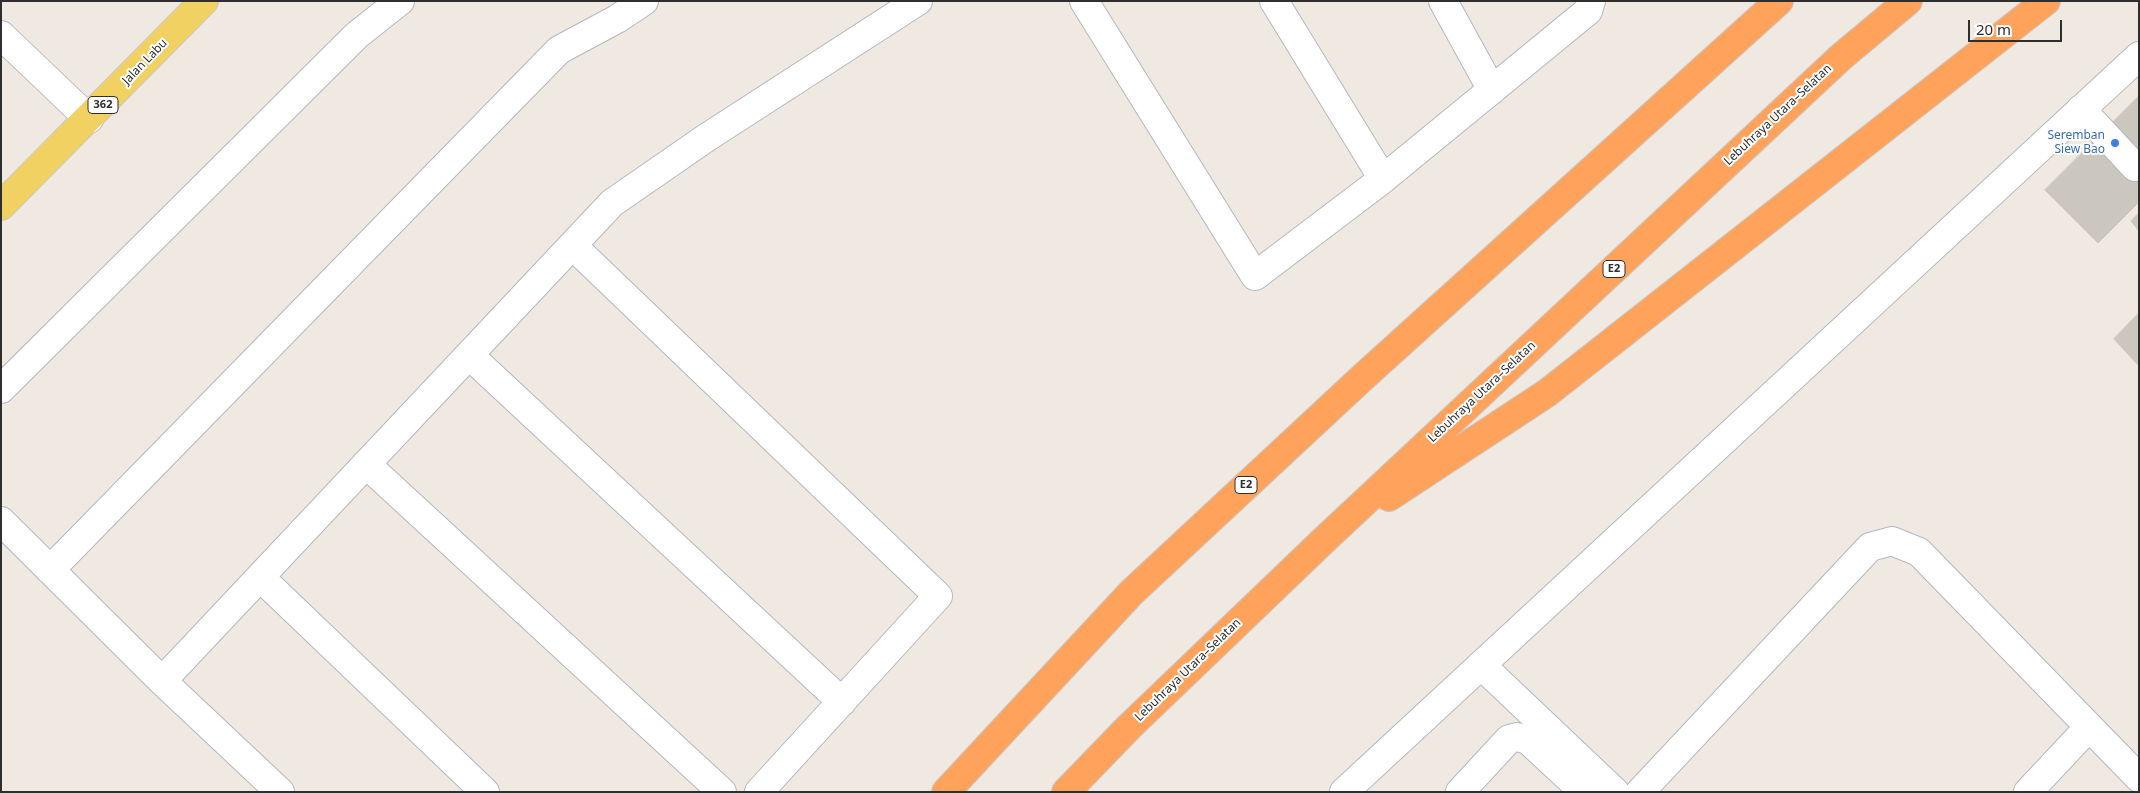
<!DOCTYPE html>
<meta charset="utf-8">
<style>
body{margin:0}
#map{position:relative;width:2140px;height:793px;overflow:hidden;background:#efe9e1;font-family:"Noto Sans",sans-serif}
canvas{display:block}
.frame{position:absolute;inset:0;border:2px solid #2e2e2e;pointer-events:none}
.scale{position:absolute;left:1968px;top:20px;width:94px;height:22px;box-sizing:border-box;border:2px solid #2e2e2e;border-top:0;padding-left:6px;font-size:15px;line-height:18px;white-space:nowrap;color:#2e2e2e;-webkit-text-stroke:4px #fff;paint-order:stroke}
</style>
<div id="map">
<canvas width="2140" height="793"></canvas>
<div class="frame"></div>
<div class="scale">20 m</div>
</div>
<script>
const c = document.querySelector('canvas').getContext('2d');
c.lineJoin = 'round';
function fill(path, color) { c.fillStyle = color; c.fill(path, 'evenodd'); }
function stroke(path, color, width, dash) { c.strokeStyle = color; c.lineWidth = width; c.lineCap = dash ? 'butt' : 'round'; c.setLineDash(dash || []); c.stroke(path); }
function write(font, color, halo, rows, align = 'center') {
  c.font = font + ' "Noto Sans",sans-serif'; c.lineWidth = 4; c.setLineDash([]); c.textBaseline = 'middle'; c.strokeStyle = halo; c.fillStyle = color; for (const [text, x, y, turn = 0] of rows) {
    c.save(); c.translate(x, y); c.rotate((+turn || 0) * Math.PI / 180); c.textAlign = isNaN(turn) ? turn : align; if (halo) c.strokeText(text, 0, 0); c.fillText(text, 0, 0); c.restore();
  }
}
const building = new Path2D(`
 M2139 96V202L2098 243 2045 190Z
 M2139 213V231L2131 221Z
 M2139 313V366L2114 339Z`);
const minor = new Path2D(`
 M1084 1 1255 276 1383 179 1588 11 1591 1
 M1274 1 1383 179
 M1443 1 1492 90
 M1 35 89 119
 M2081 109 2135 167 2139 164
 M573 246 938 596 759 792
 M469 355 842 702
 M1 389 357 35 400 1
 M366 464 722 792
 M1 521 162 681 280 792
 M50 570 559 50 617 19 644 1
 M260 577 485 792
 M1481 665 1615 792
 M162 681 612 203 706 138 918 1
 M1344 792 2139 56
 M1460 792 1509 739 1517 737 1528 740 1584 792
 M1640 792 1870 547 1892 541 1919 552 2139 778
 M2028 792 2089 727`);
const major = new Path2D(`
 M1 206 204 1`);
const highway = new Path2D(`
 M1389 497 1547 393 2046 1
 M946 792 1131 593 1362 378 1779 1
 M1066 792 1129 727 1323 541 1841 57 1908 1`);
const markers = [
 [2115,143,5,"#3f7fe0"]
];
const shields = [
 [103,105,30],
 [1614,269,22],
 [1246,485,22]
];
const shieldNames = [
 ["362",103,105],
 ["E2",1614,269],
 ["E2",1246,485]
];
const streetNames = [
 ["Jalan Labu",145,62,-46],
 ["Lebuhraya Utara–Selatan",1778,115,-43],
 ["Lebuhraya Utara–Selatan",1482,392,-43],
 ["Lebuhraya Utara–Selatan",1188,670,-44]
];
const shopNames = [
 ["Seremban",2105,136],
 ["Siew Bao",2105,150]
];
fill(building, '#cbc7bf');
stroke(building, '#cbc5ba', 1);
stroke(minor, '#b4b7c1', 30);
stroke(major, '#c9c9c9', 30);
stroke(highway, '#c9c9c9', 30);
stroke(minor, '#fff', 28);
stroke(major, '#f2d163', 28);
stroke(highway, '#ffa35c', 28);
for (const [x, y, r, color] of markers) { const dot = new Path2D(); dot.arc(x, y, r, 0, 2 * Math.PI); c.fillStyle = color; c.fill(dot); stroke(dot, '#fff', 2); }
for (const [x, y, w] of shields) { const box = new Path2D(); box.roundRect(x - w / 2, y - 8.5, w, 17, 4); c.fillStyle = '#fff'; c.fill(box); stroke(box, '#2e2e2e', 1); }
write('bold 11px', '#2e2e2e', null, shieldNames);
write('12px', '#2e2e2e', '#fff', streetNames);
write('12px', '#366cbe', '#fff', shopNames, 'right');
</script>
